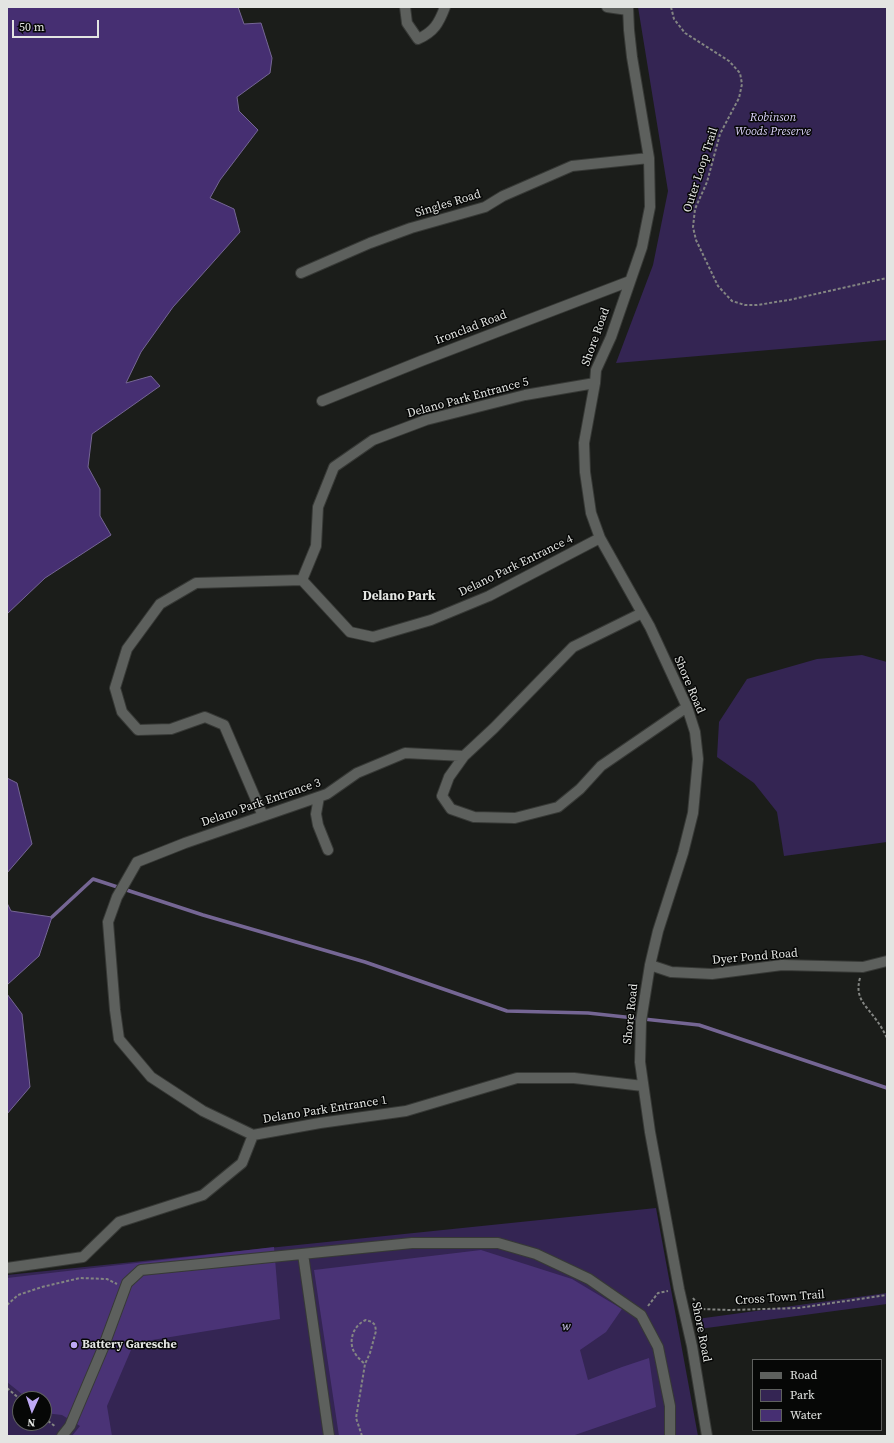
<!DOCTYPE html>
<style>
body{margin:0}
#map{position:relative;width:894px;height:1443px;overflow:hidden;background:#1b1d1a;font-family:"Source Serif 4",serif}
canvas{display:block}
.frame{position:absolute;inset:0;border:8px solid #e3e5e2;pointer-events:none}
.legend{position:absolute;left:752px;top:1359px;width:130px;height:72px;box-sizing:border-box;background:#060706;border:1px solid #5e605e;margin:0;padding:5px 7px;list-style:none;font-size:12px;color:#e3e5e2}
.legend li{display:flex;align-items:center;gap:8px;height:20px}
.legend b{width:20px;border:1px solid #5e605e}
.north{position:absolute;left:12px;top:1391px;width:40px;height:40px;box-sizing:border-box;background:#060706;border:1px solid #5e605e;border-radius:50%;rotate:183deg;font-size:11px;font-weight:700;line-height:16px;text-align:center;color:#e3e5e2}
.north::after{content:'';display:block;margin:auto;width:14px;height:18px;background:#bea9f5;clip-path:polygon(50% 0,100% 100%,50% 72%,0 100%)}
.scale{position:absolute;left:12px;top:20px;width:87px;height:18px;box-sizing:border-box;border:2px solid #e3e5e2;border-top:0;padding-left:5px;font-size:12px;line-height:14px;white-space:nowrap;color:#e3e5e2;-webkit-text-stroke:3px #060706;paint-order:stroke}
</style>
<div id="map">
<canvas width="894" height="1443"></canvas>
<div class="frame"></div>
<ul class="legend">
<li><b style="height:5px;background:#5d605d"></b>Road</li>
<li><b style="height:11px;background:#342553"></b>Park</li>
<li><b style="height:11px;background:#462f72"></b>Water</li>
</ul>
<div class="north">N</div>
<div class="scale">50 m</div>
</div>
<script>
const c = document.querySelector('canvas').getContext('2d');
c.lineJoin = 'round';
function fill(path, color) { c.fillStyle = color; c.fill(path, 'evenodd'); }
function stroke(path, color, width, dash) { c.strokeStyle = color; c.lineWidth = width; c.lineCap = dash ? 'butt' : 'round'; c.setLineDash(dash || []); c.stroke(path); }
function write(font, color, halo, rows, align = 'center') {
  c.font = font + ' "Source Serif 4",serif'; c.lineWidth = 3; c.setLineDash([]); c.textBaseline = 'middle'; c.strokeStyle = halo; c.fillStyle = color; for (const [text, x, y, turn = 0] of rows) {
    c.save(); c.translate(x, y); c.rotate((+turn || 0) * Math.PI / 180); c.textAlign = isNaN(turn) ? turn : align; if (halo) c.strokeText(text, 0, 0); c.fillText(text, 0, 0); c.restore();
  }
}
const green = new Path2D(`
 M638 7H887V340L616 363 653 265 668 191Z
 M862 655 887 662V842L784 856 777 812 754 783 717 757 719 722 747 679 817 659Z
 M656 1208 698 1436H7V1275ZM20 1399H44V1423H20Z
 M887 1293V1304L699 1329 697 1319Z`);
const forest = new Path2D(`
 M274 1247 280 1319 134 1343 107 1406 112 1436H72L80 1426 62 1415 45 1413 44 1412V1399H28L7 1382V1278Z
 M481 1250 572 1279 622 1309 606 1332 580 1350 588 1380 622 1367 649 1358 656 1407 572 1436H339L314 1270Z`);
const water = new Path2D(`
 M7 7H238L244 24 261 23 272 58 270 73 237 97 239 111 258 130 220 180 210 198 234 209 240 232 173 307 141 352 126 383 151 376 160 386 92 434 88 467 100 489V516L111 535 45 578 7 614Z
 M7 778 17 783 32 844 7 873Z
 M7 903 11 911 52 917 39 956 7 985Z
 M7 994 22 1014 30 1087 7 1114Z`);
const stream = new Path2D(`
 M52 917 93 879 203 915 365 962 507 1011 588 1013 699 1025 887 1088`);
const path = new Path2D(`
 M671 7 674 19 685 33 729 61 740 73 742 84 739 98 720 134 707 182 695 209 693 227 696 240 718 286 732 301 745 305H757L789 300 887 278
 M860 978C854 999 867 1006 877 1021 881 1026 884 1032 887 1038
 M693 1298 701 1309 731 1310 798 1308 887 1295
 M7 1305 18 1295 42 1287 80 1278 107 1279 117 1284
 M648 1306 658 1293 668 1291
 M7 1388 20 1399
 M44 1418 56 1427
 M362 1436 356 1418 365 1364 370 1353 376 1331 375 1325 372 1322 366 1320C356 1324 350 1335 352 1346 353 1353 360 1360 365 1364`);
const minor = new Path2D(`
 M405 7 407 23 418 39C434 32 439 23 445 7
 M607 7 628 10
 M628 7 629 30 632 57 649 158 650 207 642 247 611 337 596 370 595 383 584 443 585 472 591 513 600 538 650 627 687 707 695 732 698 759 693 813 683 853 658 931 650 965 641 1021 640 1062 650 1132 679 1289 692 1346 707 1436
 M301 273 370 243 411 228 485 207 503 196 572 166 649 158
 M322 401 421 361 630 281
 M302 580 350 632 373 637 431 620 489 596 600 538
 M464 756 449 777 442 796 451 809 474 817 515 818 558 807 580 789 601 766 687 707
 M319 797 316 814 318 825 328 850
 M263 816 224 725 205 717 171 729 138 730 122 712 115 688 127 649 160 604 196 583 302 580 316 546 318 507 334 467 373 440 426 420 525 395 595 383
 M650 965 671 972 712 974 782 965 863 967 887 961
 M253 1135 203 1111 151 1077 119 1039 115 1010 108 922 117 897 137 862 185 843 327 794 357 773 405 753 464 756 494 728 573 647 642 613
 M303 1254 329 1436
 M7 1268 83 1257 119 1222 203 1195 242 1163 253 1135 320 1123 406 1111 517 1078H574L643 1086
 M62 1436 70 1426 103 1348 127 1283 141 1270 412 1243H498L536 1254 589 1279 641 1315 658 1347 670 1406V1436`);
const markers = [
 [74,1345,4,"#bea9f5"]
];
const parkNames = [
 ["Robinson",773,118],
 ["Woods Preserve",773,132],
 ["w",566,1327]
];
const streetNames = [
 ["Outer Loop Trail",701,170,-72],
 ["Singles Road",448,204,-17],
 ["Ironclad Road",471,328,-21],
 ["Shore Road",596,337,-70],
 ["Delano Park Entrance 5",468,398,-15],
 ["Delano Park Entrance 4",516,566,-26],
 ["Shore Road",689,685,67],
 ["Delano Park Entrance 3",261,803,-19],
 ["Dyer Pond Road",755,957,-5],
 ["Shore Road",631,1014,-84],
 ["Delano Park Entrance 1",325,1110,-9],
 ["Cross Town Trail",780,1298,-4],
 ["Shore Road",701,1332,79]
];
const poiNames = [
 ["Battery Garesche",82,1345]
];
const neighbourhoodNames = [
 ["Delano Park",399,597]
];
fill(green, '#342553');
fill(forest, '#4a3376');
fill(water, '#462f72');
stroke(water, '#756694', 1);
stroke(stream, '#756694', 3.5);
stroke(minor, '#373936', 12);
stroke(path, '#838582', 2, [3, 2]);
stroke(minor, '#5d605d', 10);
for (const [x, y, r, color] of markers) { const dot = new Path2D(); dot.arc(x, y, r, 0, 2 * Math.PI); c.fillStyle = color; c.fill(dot); stroke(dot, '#060706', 1.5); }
write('italic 12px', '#d9d0f8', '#060706', parkNames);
write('12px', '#e3e5e2', '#060706', streetNames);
write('bold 12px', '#e3e5e2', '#060706', poiNames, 'left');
write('bold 13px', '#e3e5e2', '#060706', neighbourhoodNames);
</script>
